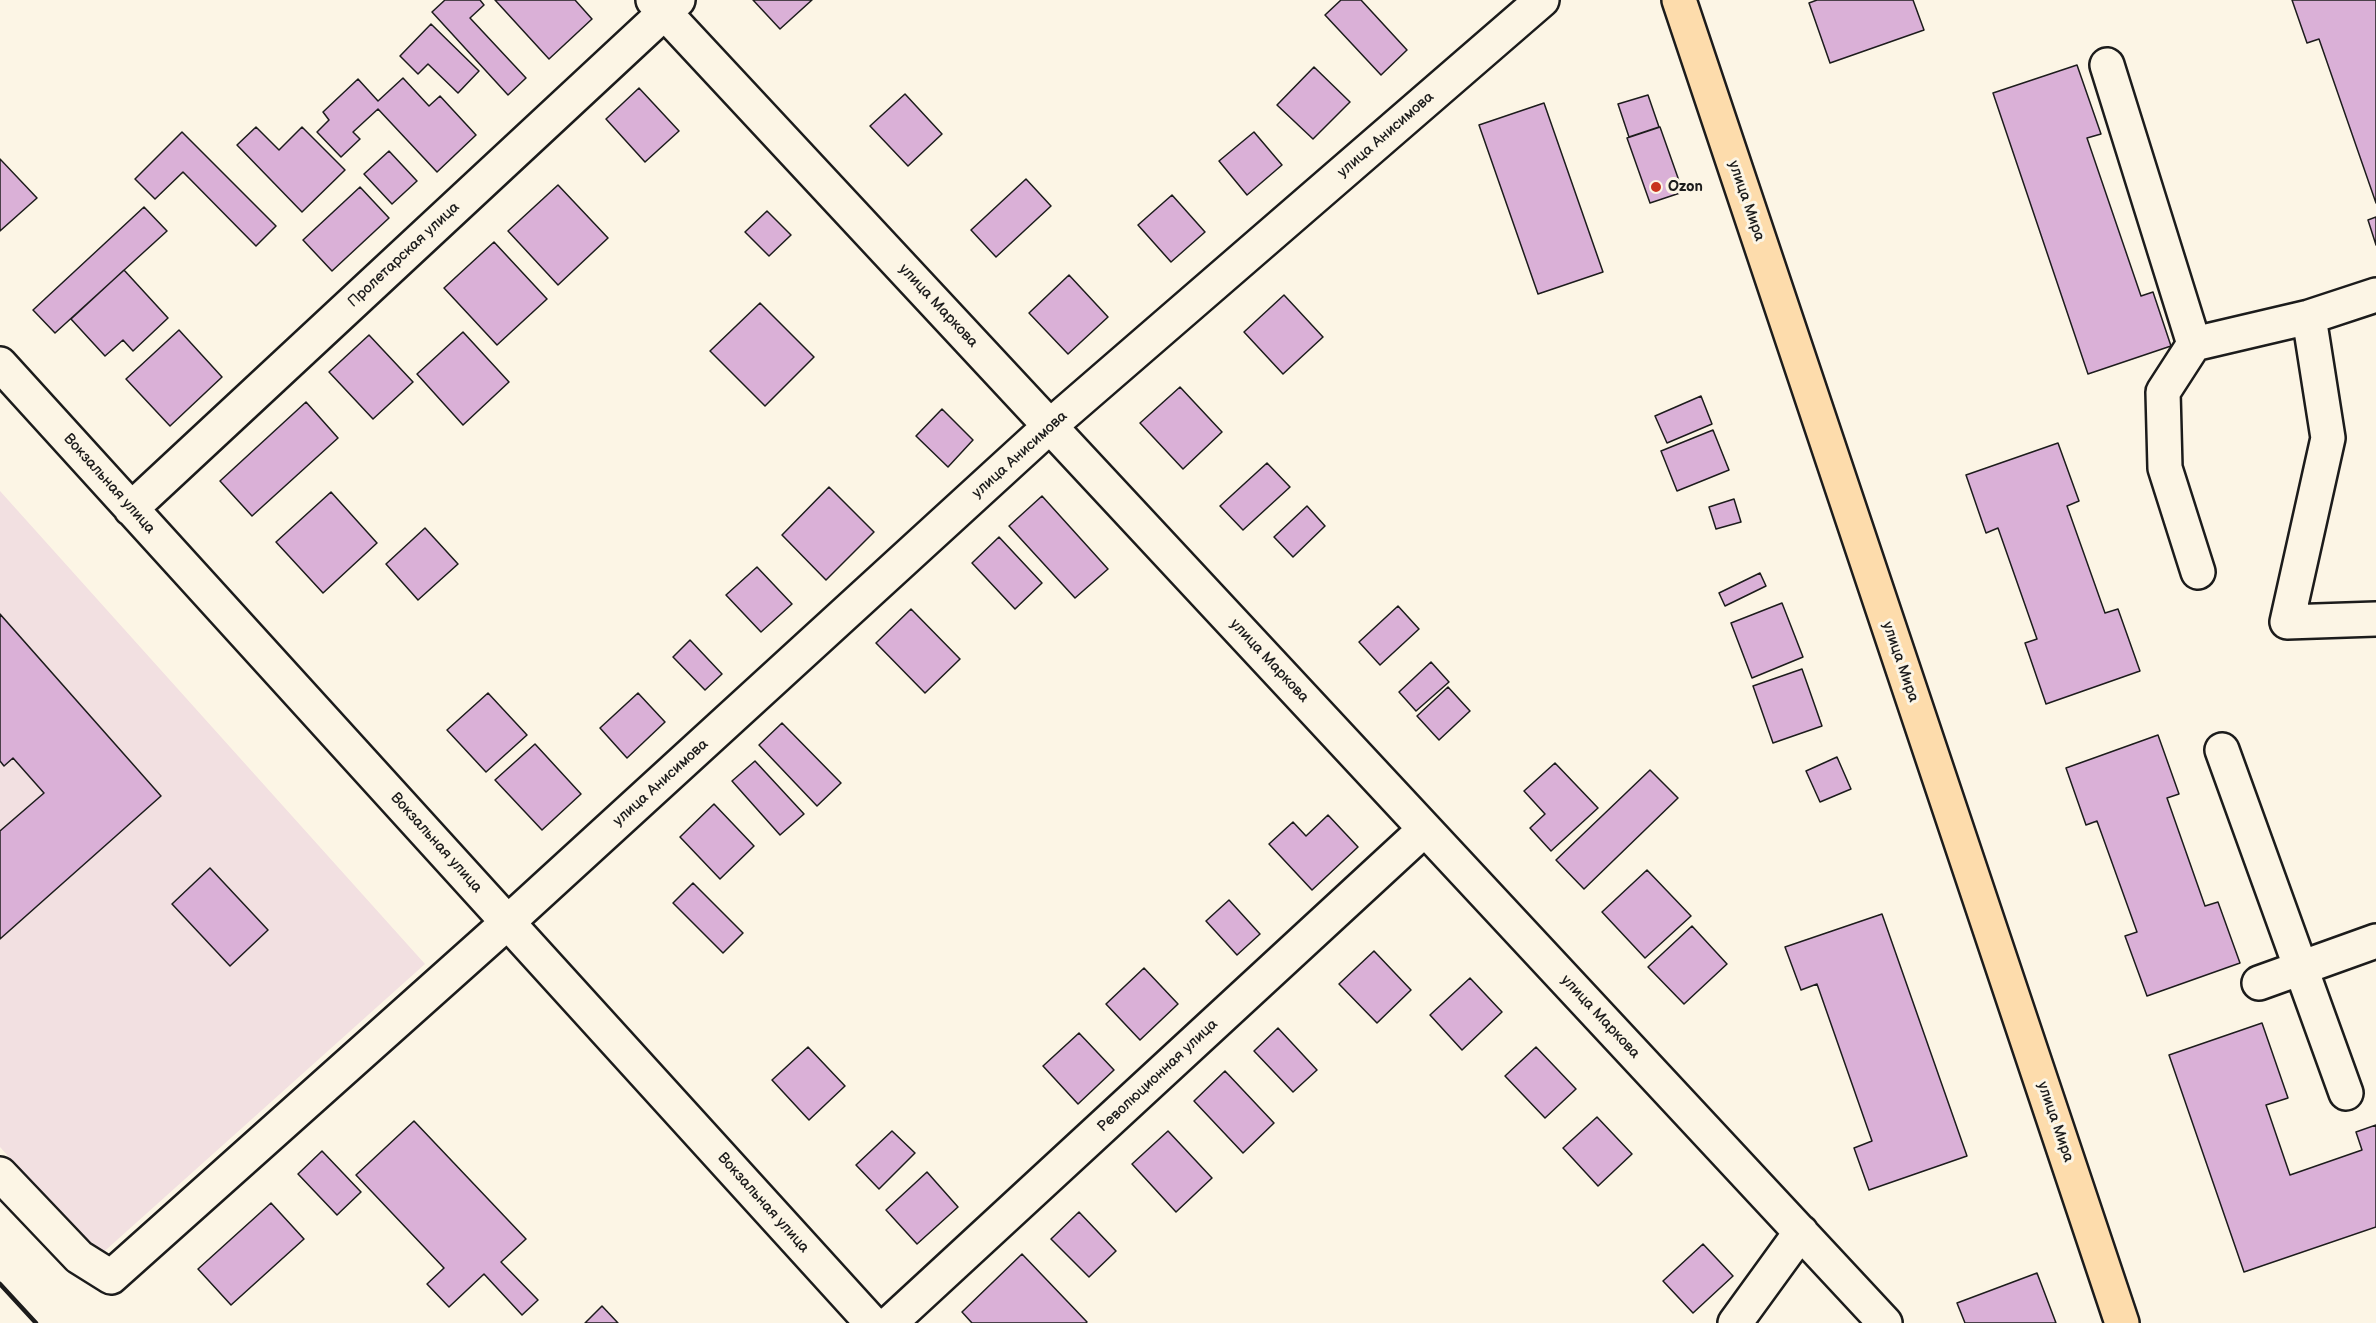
<!DOCTYPE html>
<meta charset="utf-8">
<style>
body{margin:0}
canvas{display:block;background:#fcf5e5}
</style>
<canvas width="2376" height="1323"></canvas>
<script>
const c = document.querySelector('canvas').getContext('2d');
c.lineJoin = 'round';
function fill(path, color) { c.fillStyle = color; c.fill(path, 'evenodd'); }
function stroke(path, color, width, dash) { c.strokeStyle = color; c.lineWidth = width; c.lineCap = dash ? 'butt' : 'round'; c.setLineDash(dash || []); c.stroke(path); }
function write(font, color, halo, rows, align = 'center') {
  c.font = font + ' "Balsamiq Sans",sans-serif'; c.lineWidth = 6; c.setLineDash([]); c.textBaseline = 'middle'; c.strokeStyle = halo; c.fillStyle = color; for (const [text, x, y, turn = 0] of rows) {
    c.save(); c.translate(x, y); c.rotate((+turn || 0) * Math.PI / 180); c.textAlign = isNaN(turn) ? turn : align; if (halo) c.strokeText(text, 0, 0); c.fillText(text, 0, 0); c.restore();
  }
}
const built = new Path2D(`
 M0 491 425 964 98 1257 0 1147Z`);
const building = new Path2D(`
 M445 0H480L484 5 470 18 526 78 508 95 432 12Z
 M495 0H575L592 19 549 59Z
 M753 0H812L780 29Z
 M1341 0H1361L1407 50 1381 75 1325 15Z
 M1817 0H1913L1924 30 1830 63 1809 3Z
 M2292 0H2376V203L2319 39 2307 43Z
 M431 24 479 71 458 93 428 64 418 74 400 56Z
 M2077 65 2101 134 2087 138 2141 296 2153 292 2171 346 2088 374 1993 93Z
 M1314 67 1350 102 1313 139 1277 105Z
 M403 78 429 106 440 96 476 135 437 172 378 109 353 132 360 139 341 157 317 132 329 120 323 112 358 79 378 101Z
 M639 88 679 131 645 162 606 119Z
 M905 94 942 134 908 166 870 126Z
 M1648 95 1659 127 1629 137 1618 104Z
 M1544 103 1603 272 1538 294 1479 125Z
 M256 127 279 150 302 127 345 170 302 212 237 145Z
 M1660 127 1683 192 1650 203 1627 138Z
 M182 132 276 226 256 246 183 172 155 199 135 179Z
 M1254 132 1282 165 1247 195 1219 161Z
 M389 151 417 181 392 204 364 174Z
 M0 159 37 198 0 231Z
 M1026 179 1051 206 996 257 971 230Z
 M558 185 608 238 558 285 508 231Z
 M360 187 389 218 332 271 303 240Z
 M1172 195 1205 232 1171 262 1138 225Z
 M144 207 167 231 55 333 33 310Z
 M767 211 791 235 769 256 745 232Z
 M2376 217V245L2368 220Z
 M494 242 547 299 497 345 444 288Z
 M124 270 168 318 133 351 123 340 105 356 71 319Z
 M1069 275 1108 317 1068 354 1029 313Z
 M1284 295 1323 337 1283 374 1244 332Z
 M760 303 814 357 765 406 710 351Z
 M179 330 222 377 170 426 126 379Z
 M463 332 509 382 463 425 417 374Z
 M369 335 413 382 373 419 329 372Z
 M1180 387 1222 432 1183 469 1140 423Z
 M1701 396 1712 424 1667 443 1655 416Z
 M306 402 338 438 252 516 220 481Z
 M942 409 973 440 948 467 916 436Z
 M1713 430 1729 470 1677 491 1661 451Z
 M2058 443 2079 501 2067 506 2105 613 2118 609 2140 671 2046 704 2025 643 2037 639 1998 528 1986 533 1966 475Z
 M1267 463 1290 487 1243 530 1220 506Z
 M829 487 874 532 826 580 782 535Z
 M331 492 377 543 323 593 276 542Z
 M1042 496 1108 569 1075 598 1009 526Z
 M1734 499 1741 522 1716 529 1709 507Z
 M1307 506 1325 526 1293 557 1274 537Z
 M425 528 458 564 418 600 386 564Z
 M999 537 1042 583 1015 609 972 563Z
 M757 567 792 604 761 632 726 595Z
 M1760 573 1766 586 1725 606 1719 593Z
 M1782 603 1803 657 1752 678 1731 623Z
 M1398 606 1419 629 1380 665 1359 642Z
 M911 609 960 659 925 693 876 643Z
 M0 614 161 796 0 939V831L44 793 13 758 4 766 0 761Z
 M690 640 722 674 705 690 673 657Z
 M1431 662 1449 682 1416 711 1399 692Z
 M1802 669 1822 726 1773 743 1753 686Z
 M1448 687 1470 711 1439 740 1417 716Z
 M488 693 527 735 486 772 447 730Z
 M638 693 665 722 627 758 600 728Z
 M782 723 841 783 817 806 759 745Z
 M2158 735 2179 794 2167 798 2205 906 2218 902 2240 963 2147 996 2125 936 2137 932 2097 821 2086 825 2066 768Z
 M535 744 581 794 542 830 495 780Z
 M1837 757 1851 789 1820 802 1806 771Z
 M755 761 804 814 780 835 732 781Z
 M1555 763 1598 808 1551 851 1530 828 1545 814 1524 791Z
 M1650 770 1678 798 1584 889 1556 860Z
 M714 804 754 846 720 879 680 837Z
 M1328 815 1358 847 1312 890 1269 844 1293 822 1306 836Z
 M210 868 268 930 230 966 172 904Z
 M1647 870 1691 916 1645 958 1602 912Z
 M693 883 743 933 723 953 673 903Z
 M1229 900 1260 934 1237 955 1206 921Z
 M1882 914 1967 1156 1869 1190 1854 1148 1872 1141 1817 984 1801 990 1785 947Z
 M1692 926 1727 964 1684 1004 1648 967Z
 M1374 951 1411 990 1377 1023 1339 984Z
 M1144 968 1178 1004 1140 1040 1106 1004Z
 M1470 978 1502 1012 1462 1050 1430 1015Z
 M2262 1023 2288 1098 2266 1105 2290 1175 2362 1150 2356 1132 2376 1125V1227L2244 1272 2169 1055Z
 M1278 1028 1317 1070 1293 1092 1254 1051Z
 M1079 1033 1114 1070 1078 1104 1043 1066Z
 M808 1047 845 1086 809 1120 772 1080Z
 M1536 1047 1576 1089 1545 1118 1505 1076Z
 M1225 1071 1274 1123 1243 1153 1194 1101Z
 M1597 1117 1632 1154 1598 1186 1563 1148Z
 M414 1121 526 1239 501 1262 538 1300 522 1315 484 1274 449 1307 427 1284 444 1268 356 1175Z
 M892 1131 915 1153 879 1189 856 1165Z
 M1168 1131 1212 1178 1176 1212 1132 1164Z
 M322 1151 361 1192 337 1215 298 1174Z
 M927 1172 958 1207 917 1244 886 1210Z
 M271 1203 304 1239 231 1305 198 1269Z
 M1079 1212 1116 1251 1089 1277 1051 1239Z
 M1703 1244 1733 1276 1693 1313 1663 1281Z
 M1022 1254 1087 1322 1086 1323H972L962 1312Z
 M2037 1273 2056 1323H1965L1957 1303Z
 M602 1306 618 1323H585Z`);
const minor = new Path2D(`
 M653 0 1885 1323
 M2107 65 2194 344
 M2309 317 2328 438 2287 622 2376 619
 M0 364 872 1323
 M131 509 678 0
 M2198 572 2165 468 2163 392 2194 344 2309 317 2376 295
 M2222 750 2346 1093
 M2259 983 2376 941
 M0 1174 79 1257 111 1277 508 922 1050 426 1542 0
 M890 1323 1425 829
 M1735 1323 1801 1232`);
const major = new Path2D(`
 M1679 0 2122 1323`);
const rail = new Path2D(`
 M0 1284 36 1323`);
const markers = [
 [1656,187,6,"#c8321e"]
];
const streetNames = [
 ["улица Анисимова",1386,135,-41],
 ["улица Мира",1746,201,71],
 ["Пролетарская улица",404,255,-43],
 ["улица Маркова",938,306,47],
 ["улица Анисимова",1020,455,-42],
 ["Вокзальная улица",109,484,48],
 ["улица Маркова",1269,661,47],
 ["улица Мира",1900,662,71],
 ["улица Анисимова",661,783,-42],
 ["Вокзальная улица",436,843,48],
 ["улица Маркова",1600,1017,47],
 ["Революционная улица",1158,1076,-43],
 ["улица Мира",2055,1122,71],
 ["Вокзальная улица",763,1203,48]
];
const poiNames = [
 ["Ozon",1668,187]
];
fill(built, '#f2e0e1');
fill(building, '#dab0d7');
stroke(building, '#1c1c1c', 1.5);
stroke(minor, '#1c1c1c', 38);
stroke(major, '#1c1c1c', 38);
stroke(minor, '#fcf5e5', 33);
stroke(major, '#fddcac', 33);
stroke(rail, '#1c1c1c', 4.5);
for (const [x, y, r, color] of markers) { const dot = new Path2D(); dot.arc(x, y, r, 0, 2 * Math.PI); c.fillStyle = color; c.fill(dot); stroke(dot, '#fcf5e5', 2); }
write('15px', '#1c1c1c', '#fcf5e5', streetNames);
write('bold 15px', '#1c1c1c', '#fcf5e5', poiNames, 'left');
</script>
